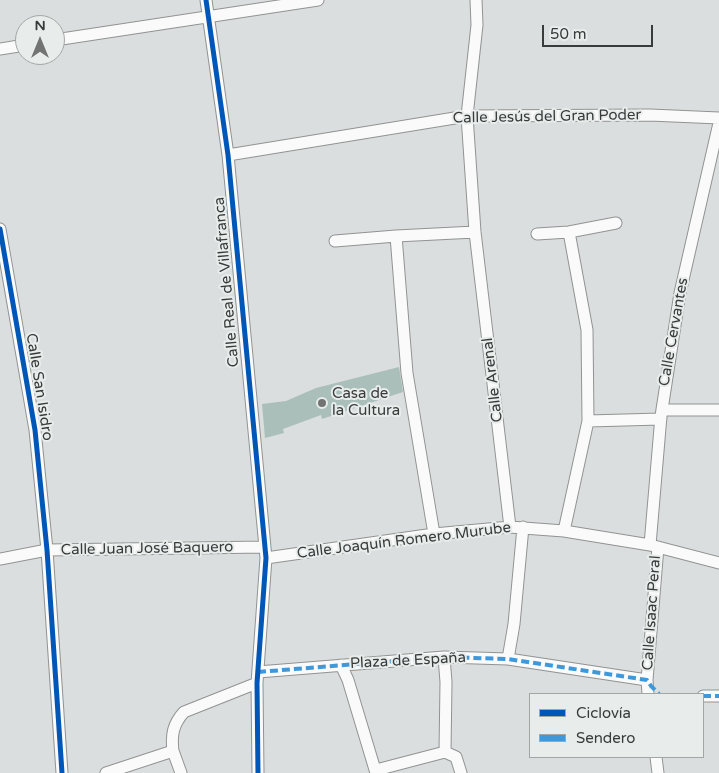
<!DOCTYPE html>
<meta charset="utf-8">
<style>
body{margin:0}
#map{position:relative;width:719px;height:773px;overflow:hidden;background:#dbdede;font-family:"Varela Round",sans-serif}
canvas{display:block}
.legend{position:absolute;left:529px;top:693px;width:175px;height:65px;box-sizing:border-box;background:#e8edec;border:1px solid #a2a6a5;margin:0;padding:6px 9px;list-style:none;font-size:15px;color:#393b3b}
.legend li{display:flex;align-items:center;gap:10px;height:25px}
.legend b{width:25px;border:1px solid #a2a6a5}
.north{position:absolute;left:15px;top:15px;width:50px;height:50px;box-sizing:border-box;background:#e8edec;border:1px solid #a2a6a5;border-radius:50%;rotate:0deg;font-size:14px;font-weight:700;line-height:20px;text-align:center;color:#393b3b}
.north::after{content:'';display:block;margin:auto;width:18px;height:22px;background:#727474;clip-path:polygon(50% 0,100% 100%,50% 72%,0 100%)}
.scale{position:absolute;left:542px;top:25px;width:111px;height:22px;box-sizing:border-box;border:2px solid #393b3b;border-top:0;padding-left:6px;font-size:15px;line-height:18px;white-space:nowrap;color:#393b3b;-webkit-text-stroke:4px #e8edec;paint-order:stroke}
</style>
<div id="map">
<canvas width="719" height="773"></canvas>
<ul class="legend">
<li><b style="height:6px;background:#0057b8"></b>Ciclovía</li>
<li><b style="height:6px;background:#3e98d9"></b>Sendero</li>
</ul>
<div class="north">N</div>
<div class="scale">50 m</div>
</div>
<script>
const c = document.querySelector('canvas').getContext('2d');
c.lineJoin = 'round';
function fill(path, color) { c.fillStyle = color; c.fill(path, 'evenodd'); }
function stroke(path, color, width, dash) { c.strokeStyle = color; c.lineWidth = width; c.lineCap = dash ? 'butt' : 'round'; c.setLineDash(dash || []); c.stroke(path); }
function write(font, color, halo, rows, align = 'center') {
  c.font = font + ' "Varela Round",sans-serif'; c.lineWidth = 4; c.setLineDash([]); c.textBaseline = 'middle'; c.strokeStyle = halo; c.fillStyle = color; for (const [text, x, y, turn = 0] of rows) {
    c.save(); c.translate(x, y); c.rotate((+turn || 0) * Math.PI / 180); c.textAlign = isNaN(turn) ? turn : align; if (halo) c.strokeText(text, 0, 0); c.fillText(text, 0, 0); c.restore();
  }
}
const building = new Path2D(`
 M399 367 403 392 322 419 321 415 283 429 284 433 265 438 262 404 286 401 316 388Z`);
const street = new Path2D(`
 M206 0 228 155 266 558 257 683 258 773
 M476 0 477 25 467 116 475 232 510 527
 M55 40 318 0
 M0 49 25 45
 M228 155 467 116 650 115 719 118
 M0 229 35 430 47 550 62 773
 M537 234 569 232 616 223
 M396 236 407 373 434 534
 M335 241 396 236 475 232
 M662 410H719
 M588 421 661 419
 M564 531 588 421 587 330 569 232
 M650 545 661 416 680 293 719 123
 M266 558 434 534 510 527 564 531 650 545 719 563
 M0 559 47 550 265 547
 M508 659 514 624 523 527
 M341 665 348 680 376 773
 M258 672 444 657 508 659 647 680
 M648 694 647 680 658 547
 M703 696H719
 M173 751 181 773
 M445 752 456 757 461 773
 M656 757 658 773
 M376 770 445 752 446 682 444 657
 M106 773 173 751C171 735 173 724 184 712L257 683`);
const quiet = new Path2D(`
 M258 672 444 657 508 659 647 680 651 686 659 694
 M703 696H719`);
const cycleway = new Path2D(`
 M206 0 228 155 266 558 257 683 258 773
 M0 229 35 430 47 550 62 773`);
const markers = [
 [322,403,5,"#727474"]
];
const streetNames = [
 ["Calle Jesús del Gran Poder",547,117,-1],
 ["Calle Real de Villafranca",227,282,-95],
 ["Calle Cervantes",674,332,-80],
 ["Calle Arenal",493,380,-97],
 ["Calle San Isidro",39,387,81],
 ["Calle Joaquín Romero Murube",404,541,-7],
 ["Calle Juan José Baquero",147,549,-1],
 ["Calle Isaac Peral",652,613,-86],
 ["Plaza de España",408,661,-3]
];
const poiNames = [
 ["Casa de",332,394],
 ["la Cultura",332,411]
];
fill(building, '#aabfb9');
stroke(street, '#919393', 13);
stroke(street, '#fafafa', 11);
stroke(quiet, '#3e98d9', 4, [8, 4]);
stroke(cycleway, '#0057b8', 5);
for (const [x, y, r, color] of markers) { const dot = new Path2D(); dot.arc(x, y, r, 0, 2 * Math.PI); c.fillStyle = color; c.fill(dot); stroke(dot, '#e8edec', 2); }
write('15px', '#393b3b', '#e8edec', streetNames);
write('15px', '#393b3b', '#e8edec', poiNames, 'left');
</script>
